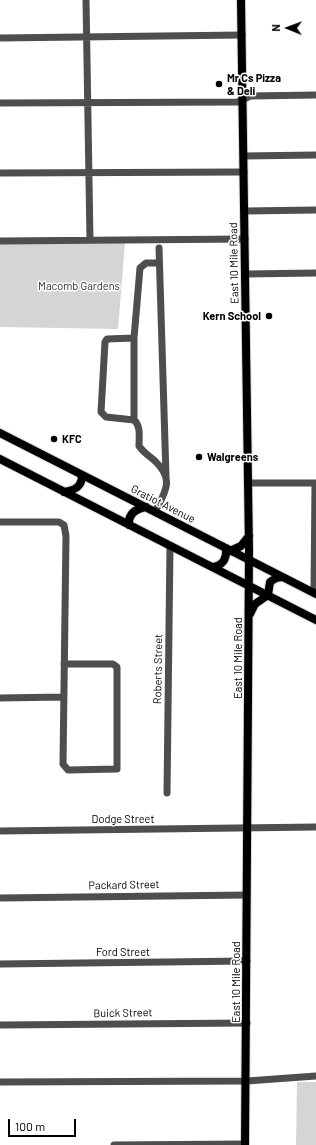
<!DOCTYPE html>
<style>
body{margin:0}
#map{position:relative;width:316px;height:1145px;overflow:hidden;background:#fff;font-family:Barlow,sans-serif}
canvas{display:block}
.north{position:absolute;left:268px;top:8px;width:40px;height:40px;-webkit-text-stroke:3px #fff;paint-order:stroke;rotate:271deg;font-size:11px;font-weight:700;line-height:16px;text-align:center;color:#000}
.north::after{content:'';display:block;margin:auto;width:14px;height:18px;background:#000;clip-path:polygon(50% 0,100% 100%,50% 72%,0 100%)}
.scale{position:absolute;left:8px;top:1119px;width:68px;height:18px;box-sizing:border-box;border:2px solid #000;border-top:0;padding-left:5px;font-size:12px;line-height:14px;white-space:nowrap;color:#000;-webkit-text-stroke:3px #fff;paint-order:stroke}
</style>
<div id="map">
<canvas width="316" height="1145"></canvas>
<div class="north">N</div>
<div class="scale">100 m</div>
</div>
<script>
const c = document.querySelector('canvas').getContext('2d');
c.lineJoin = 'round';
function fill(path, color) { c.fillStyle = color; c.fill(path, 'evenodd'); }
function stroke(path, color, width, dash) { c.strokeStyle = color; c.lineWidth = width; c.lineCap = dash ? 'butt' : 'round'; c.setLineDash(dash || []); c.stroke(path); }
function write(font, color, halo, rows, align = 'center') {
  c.font = font + ' Barlow,sans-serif'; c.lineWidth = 3; c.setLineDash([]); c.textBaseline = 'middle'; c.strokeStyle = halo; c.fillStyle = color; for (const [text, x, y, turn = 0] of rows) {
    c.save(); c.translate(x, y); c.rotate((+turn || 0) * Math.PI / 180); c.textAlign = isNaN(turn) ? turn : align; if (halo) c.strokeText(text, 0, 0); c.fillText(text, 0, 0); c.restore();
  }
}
const green = new Path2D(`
 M125 243 118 329 0 327V244Z
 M297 1082H316V1145H296Z`);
const minor = new Path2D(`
 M86 0 90 240
 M0 38 242 35
 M0 103 238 102 250 96 316 95
 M244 156 316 155
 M0 173 244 172
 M245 211 316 210
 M0 241 245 239
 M159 248 166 476
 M246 274 316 273
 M134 338 107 339 105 342 101 412 106 417 134 420C141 426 139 437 139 446 143 452 149 456 155 461 175 480 165 492 155 512
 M134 420V338L140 268 146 263H159
 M248 483H316
 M0 522H59L64 525 66 536 63 764 68 770 117 769V667L113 664H64
 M314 593 315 483
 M0 698 63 697
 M167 793 170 546
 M0 831 316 827
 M0 898 247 895
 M0 964 247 961
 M0 1025 247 1023
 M0 1082 247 1081 316 1076
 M114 1145 245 1144`);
const major = new Path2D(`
 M241 0 249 550 245 1145
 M0 433 316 594
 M0 459 316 620
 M64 492C75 490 82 487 82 475
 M129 525C128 514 135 509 146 507
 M230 551 241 546 249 536
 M213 567C223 565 227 559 226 548
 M268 595 270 582 276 578 282 577
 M250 614 255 604 268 595`);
const markers = [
 [219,84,4,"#000"],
 [269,316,4,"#000"],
 [54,439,4,"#000"],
 [199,457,4,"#000"]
];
const poiNames = [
 ["Mr Cs Pizza",227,78],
 ["& Deli",227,91],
 ["Kern School",261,316,"right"],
 ["KFC",62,439],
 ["Walgreens",207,457]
];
const streetNames = [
 ["East 10 Mile Road",234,263,-91],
 ["Gratiot Avenue",163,504,27],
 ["East 10 Mile Road",238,658,-90],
 ["Roberts Street",158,669,-89],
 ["Dodge Street",123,819],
 ["Packard Street",124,885,-1],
 ["Ford Street",123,952],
 ["East 10 Mile Road",236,982,-90],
 ["Buick Street",123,1013,-1]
];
const parkNames = [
 ["Macomb Gardens",79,286]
];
fill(green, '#d5d5d5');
stroke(major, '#dbdbdb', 10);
stroke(minor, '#4e4e4e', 7);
stroke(major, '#000', 8);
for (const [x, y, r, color] of markers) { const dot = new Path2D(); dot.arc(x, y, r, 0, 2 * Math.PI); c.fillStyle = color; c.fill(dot); stroke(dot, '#fff', 1.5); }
write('bold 11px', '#000', '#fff', poiNames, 'left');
write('11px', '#000', '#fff', streetNames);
write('11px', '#2c2c2c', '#fff', parkNames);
</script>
